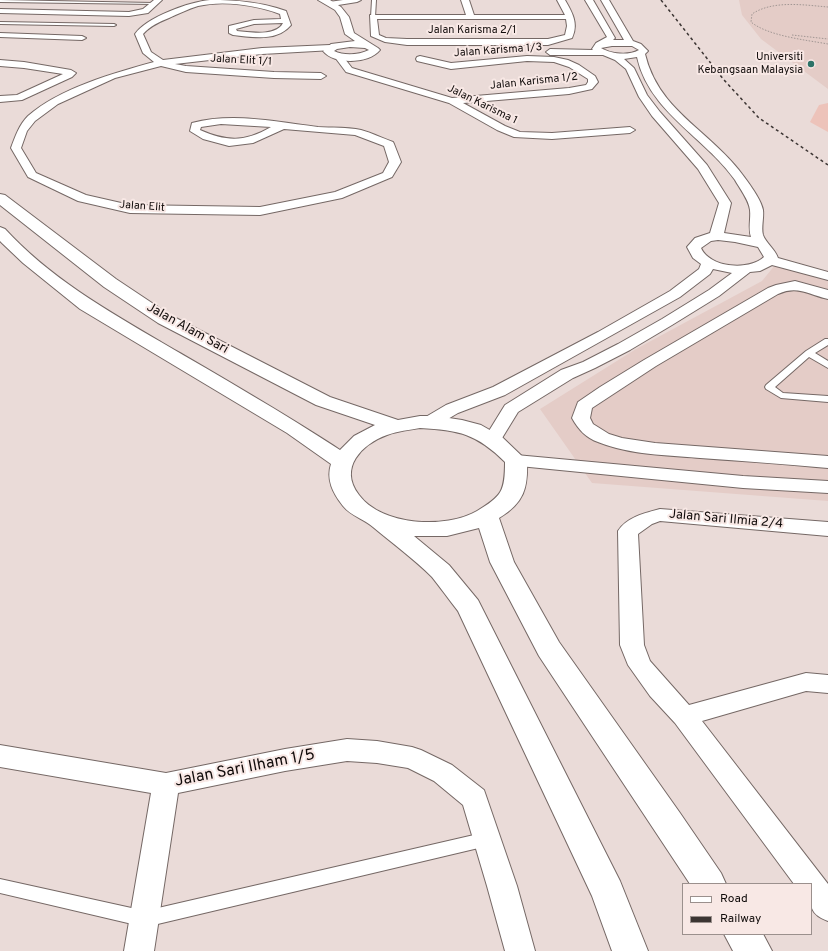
<!DOCTYPE html>
<style>
body{margin:0}
#map{position:relative;width:828px;height:951px;overflow:hidden;background:#eadbd8;font-family:Overpass,sans-serif}
canvas{display:block}
.legend{position:absolute;left:682px;top:883px;width:130px;height:52px;box-sizing:border-box;background:#f8e8e5;border:1px solid #9b908d;margin:0;padding:5px 7px;list-style:none;font-size:12px;color:#100b0a}
.legend li{display:flex;align-items:center;gap:8px;height:20px}
.legend b{width:20px;border:1px solid #9b908d}
</style>
<div id="map">
<canvas width="828" height="951"></canvas>
<ul class="legend">
<li><b style="height:5px;background:#fff"></b>Road</li>
<li><b style="height:5px;background:#3c3533"></b>Railway</li>
</ul>
</div>
<script>
const c = document.querySelector('canvas').getContext('2d');
c.lineJoin = 'round';
function fill(path, color) { c.fillStyle = color; c.fill(path, 'evenodd'); }
function stroke(path, color, width, dash) { c.strokeStyle = color; c.lineWidth = width; c.lineCap = dash ? 'butt' : 'round'; c.setLineDash(dash || []); c.stroke(path); }
function write(font, color, halo, rows, align = 'center') {
  c.font = font + ' Overpass,sans-serif'; c.lineWidth = 4; c.setLineDash([]); c.textBaseline = 'middle'; c.strokeStyle = halo; c.fillStyle = color; for (const [text, x, y, turn = 0] of rows) {
    c.save(); c.translate(x, y); c.rotate((+turn || 0) * Math.PI / 180); c.textAlign = isNaN(turn) ? turn : align; if (halo) c.strokeText(text, 0, 0); c.fillText(text, 0, 0); c.restore();
  }
}
const built = new Path2D(`
 M739 0H828V89L761 39 742 15Z
 M775 265 828 281V501L592 483 540 409 636 349 762 281Z`);
const green = new Path2D(`
 M828 103V132L810 122 819 105Z`);
const path = new Path2D(`
 M828 7C804 5 773 0 752 14L751 22C768 36 806 40 828 44
 M792 35 828 39`);
const service = new Path2D(`
 M0 0 153 3 155 4 0 2Z
 M372 0H376L375 17 373 18 371 17Z
 M0 22 114 24 116 25 114 26 0 24Z
 M825 339H828V345L815 353 828 361V368L809 357 775 387 783 393 828 396V402L781 398 766 389 765 387 766 385 806 351Z
 M487 832 492 834 494 839 492 844 487 846 145 927 0 893V879L145 911Z`);
const minor = new Path2D(`
 M154 0H162L148 13 129 16 0 13V9L129 12 143 9Z
 M210 0C237 0 261 2 286 11L291 25C277 42 252 37 233 35L229 33V26L254 20 281 19 280 14C256 5 223 0 198 6 188 9 178 14 169 18 159 22 150 26 143 34L151 52 163 60 262 48 330 45 334 48 333 50 262 54 175 64 186 66 274 72 321 73 326 76 321 79 274 78 186 72 161 66 115 78 58 104 35 121 27 131 21 148 36 173 86 195 130 205 260 207 335 192 383 173 389 162 384 146 355 135 284 129 253 143 229 146 203 139 190 131 192 123C233 112 277 122 318 127 332 128 347 127 361 130 372 133 382 138 393 142L394 144 401 162 392 177 342 198 260 215 130 213 78 201 28 177 11 148C15 137 19 125 28 116 60 88 114 73 154 62L143 53 135 34C147 17 189 2 210 0ZM283 23C276 37 249 32 237 31L236 29 254 24ZM221 124 271 127C245 142 227 142 200 130L201 127Z
 M343 0H361L357 2 332 6 328 4 329 2Z
 M461 0H469L474 15H565L557 0H565C572 12 579 24 572 38L548 45H407L385 42 371 36 370 15H466ZM377 19H566L567 26 565 35 548 39H407L386 38 379 35Z
 M585 0H593L615 38 613 40H624L601 0H609L633 41 641 44 648 51 645 54C658 109 705 128 738 169 745 178 761 198 763 210 764 218 761 227 763 235 766 243 775 249 778 258L828 272V280L772 265 760 271 750 272 719 296 672 325 630 350 595 368 573 378 518 412 499 443 493 444 487 443 484 439 505 405 561 370 583 362 618 344 662 319 709 290 732 273 713 269 710 274 680 297 505 395 458 413 436 426 430 427 424 426 421 422 424 418 446 405 493 387 598 332 670 291 699 269 701 264 693 258 687 247 695 238 710 233 719 203 698 169 652 116 639 97 626 69 615 60 603 55H550L546 52 550 49 593 50 592 49 596 43 607 37ZM612 46H632L639 50C628 56 611 54 601 48ZM637 57C649 112 705 137 735 180 740 189 749 200 750 210 751 219 748 228 751 237L724 233 731 203 707 165 660 112 647 95 634 68 624 59ZM718 240 735 242 758 247 764 257C749 271 710 268 701 248L711 241Z
 M0 33 82 36 86 38 82 40 0 37Z
 M338 53 341 54 352 68 452 98 569 88 586 85 588 82V79L569 67 554 62 527 61 451 69 417 61 416 59 417 57 420 56 451 63 527 56 554 57 568 60 579 65 595 76 598 82 592 89 569 94 463 103 505 126 520 132 552 133 630 127 635 130 630 133 552 139 514 137 497 130 449 103 346 72 334 56Z
 M0 60 24 62 71 70 76 73 72 77 22 100 0 102V96L17 95 63 74 24 68 0 66Z
 M795 281 828 290V299C809 295 798 285 778 294L656 366 592 408 590 418 593 424 609 434 622 438 655 443 828 456V468C785 464 743 461 700 458 667 455 630 455 598 442 586 438 578 429 572 418L578 402 600 387 644 360 768 288 776 285Z
 M516 455 743 476 828 481V493L743 488 509 465 507 461 509 457Z
 M660 509 828 522V536L660 521 652 524 638 534 644 645 650 661 689 705 806 673 828 675V693L806 691 702 721 828 884V921C807 913 811 904 811 884H794L675 723 650 696 628 665 620 645 618 531C627 517 645 513 660 509Z
 M347 739 377 741 412 747 421 750 452 765 484 790 517 886 535 951H505L487 886 463 805 434 781 408 768 377 763 347 761 285 771 178 793 154 951H124L151 793 0 767V745L166 773 285 749Z`);
const tertiary = new Path2D(`
 M318 0H330L341 7 349 17 354 33 378 48 380 50C369 64 334 65 323 51L331 44 355 41 345 34 340 17 335 10ZM350 47 365 48 369 50C359 55 344 56 334 51L337 49Z
 M0 194 5 195 116 279 170 315 330 397 398 420 420 416H436L462 420 481 425 502 437 527 461C528 488 524 503 499 518L514 562 559 642 680 813 721 873 726 884H690L539 656 490 562 479 528 447 536H414L449 565 478 600 620 881 648 951H612L592 896 458 611C449 600 441 588 432 577 414 559 392 543 373 527 364 519 351 516 343 506 333 493 326 480 331 464L287 433 80 309 23 263 3 244 0 241V227L5 229C49 277 106 310 161 342 221 377 282 412 340 450L354 436 375 425 316 405 158 323 104 287 0 205ZM420 428C459 430 477 434 505 462 505 491 502 496 477 511 446 529 382 526 359 495 338 468 362 444 387 435 398 431 409 430 420 428Z
 M724 934H763L772 951H733Z`);
const rail = new Path2D(`
 M661 0 724 80 759 118 828 165`);
const markers = [
 [811,64,4,"#2c7267"]
];
const farStreetnames = [
 ["Jalan Karisma 2/1",472,31],
 ["Jalan Karisma 1/3",498,51,-4],
 ["Jalan Elit 1/1",241,61,3],
 ["Jalan Karisma 1/2",534,82,-6],
 ["Jalan Karisma 1",482,105,26],
 ["Jalan Elit",142,207,4]
];
const farPoinames = [
 ["Universiti",803,58],
 ["Kebangsaan Malaysia",803,71]
];
const streetNames = [
 ["Jalan Alam Sari",187,329,29],
 ["Jalan Sari Ilmia 2/4",726,520,5]
];
const nearStreetnames = [
 ["Jalan Sari Ilham 1/5",245,769,-11]
];
fill(built, '#e4ccc7');
fill(green, '#edc3ba');
stroke(service, '#756865', 2);
stroke(minor, '#756865', 2);
stroke(tertiary, '#756865', 2);
stroke(path, '#a19693', 1, [1.5, 1.5]);
fill(service, '#fff');
fill(minor, '#fff');
fill(tertiary, '#fff');
stroke(rail, '#3c3533', 1.5, [3, 3]);
for (const [x, y, r, color] of markers) { const dot = new Path2D(); dot.arc(x, y, r, 0, 2 * Math.PI); c.fillStyle = color; c.fill(dot); stroke(dot, '#f8e8e5', 1.5); }
write('11px', '#100b0a', '#f8e8e5', farStreetnames);
write('11px', '#100b0a', '#f8e8e5', farPoinames, 'right');
write('13px', '#100b0a', '#f8e8e5', streetNames);
write('16px', '#100b0a', '#f8e8e5', nearStreetnames);
</script>
